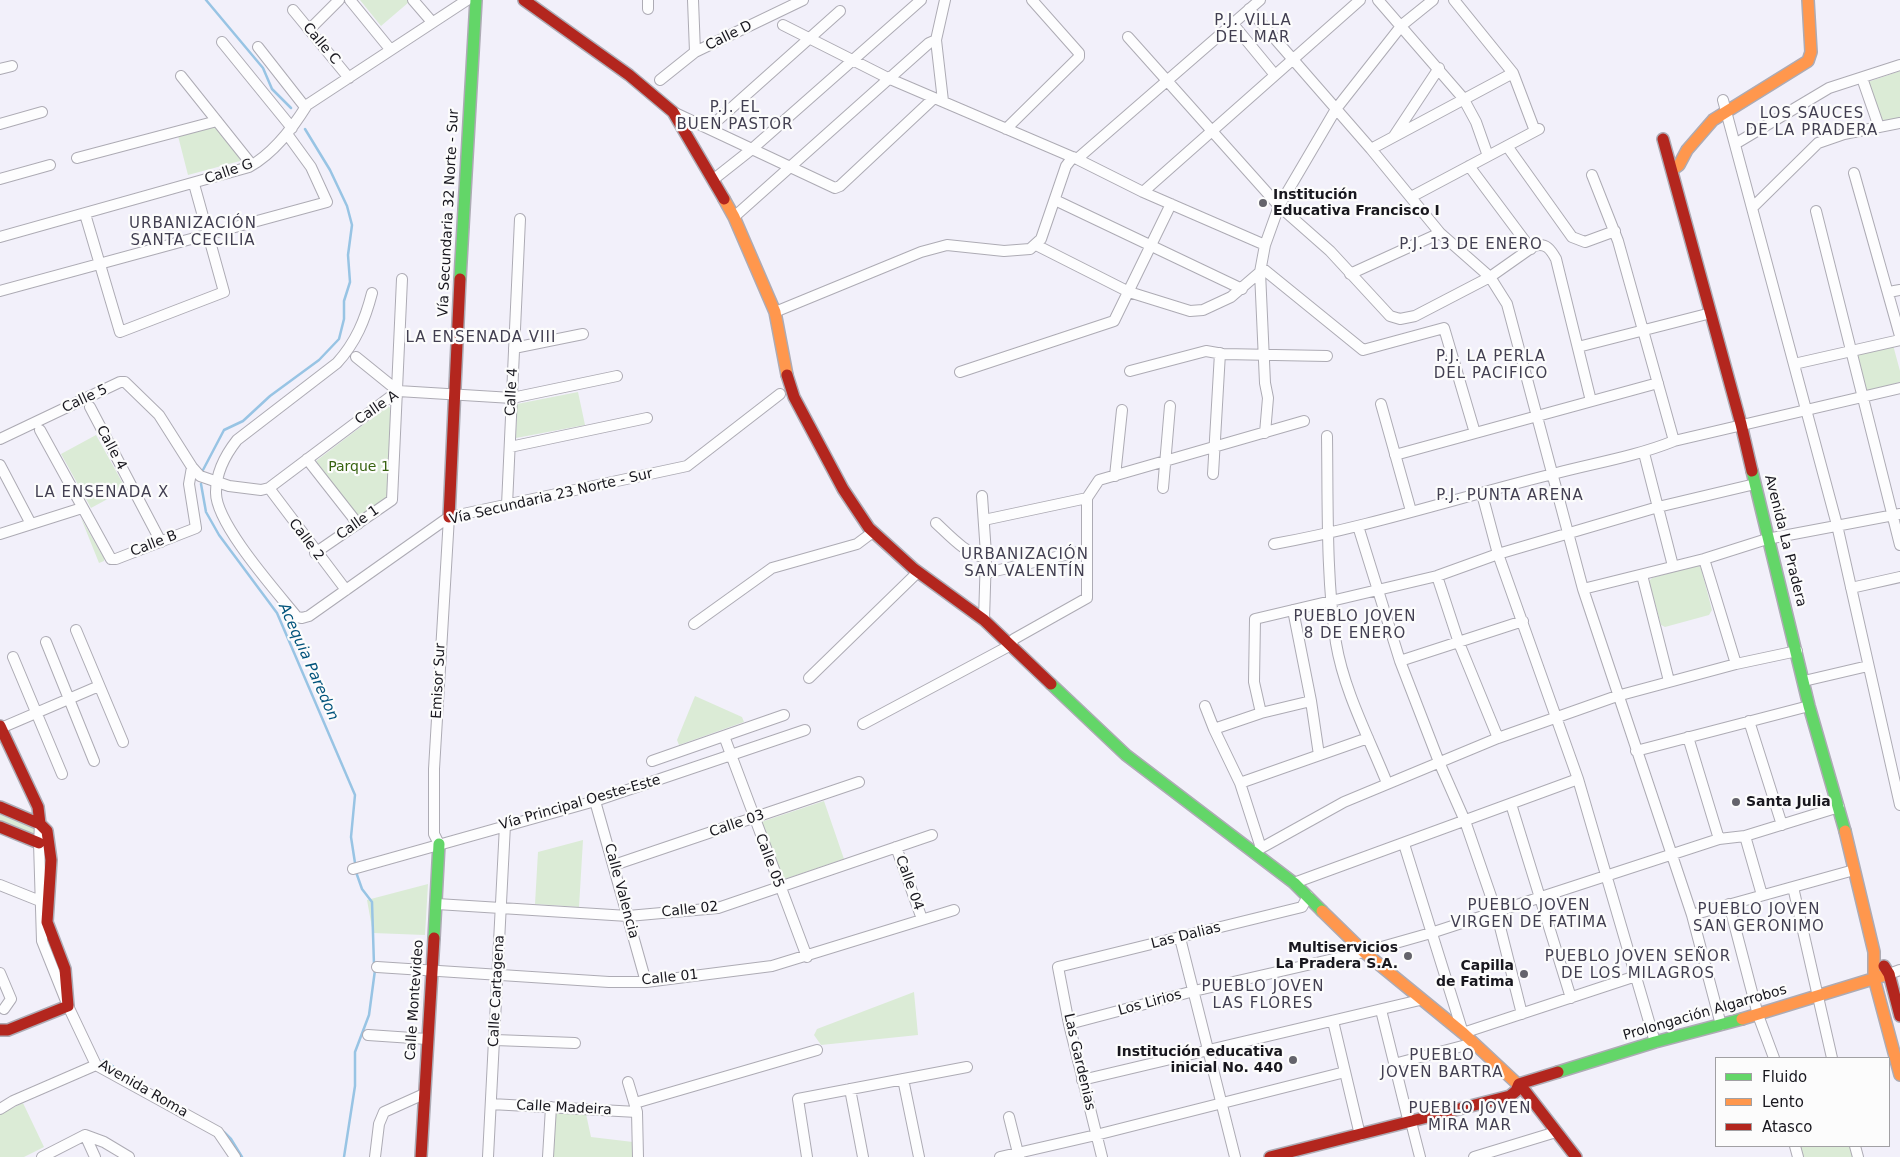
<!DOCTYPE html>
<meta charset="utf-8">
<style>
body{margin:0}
#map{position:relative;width:1900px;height:1157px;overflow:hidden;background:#f2f0fa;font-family:"DejaVu Sans",sans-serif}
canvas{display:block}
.legend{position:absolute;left:1715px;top:1057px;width:175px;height:90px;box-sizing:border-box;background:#fcfcfc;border:1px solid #a1a0a3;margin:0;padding:6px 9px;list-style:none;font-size:15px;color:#18171e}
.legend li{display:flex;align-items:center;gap:10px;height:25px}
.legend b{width:25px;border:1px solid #a1a0a3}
</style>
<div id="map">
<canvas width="1900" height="1157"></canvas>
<ul class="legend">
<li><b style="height:6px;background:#63d668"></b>Fluido</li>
<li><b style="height:6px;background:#ff974d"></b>Lento</li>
<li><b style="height:6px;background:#b3261e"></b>Atasco</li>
</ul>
</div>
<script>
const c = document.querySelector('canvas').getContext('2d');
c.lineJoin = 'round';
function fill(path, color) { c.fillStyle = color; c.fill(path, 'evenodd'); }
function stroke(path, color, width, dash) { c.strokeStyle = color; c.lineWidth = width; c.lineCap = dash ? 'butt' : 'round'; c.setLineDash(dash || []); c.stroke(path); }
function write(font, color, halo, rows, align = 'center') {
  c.font = font + ' "DejaVu Sans",sans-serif'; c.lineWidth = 4.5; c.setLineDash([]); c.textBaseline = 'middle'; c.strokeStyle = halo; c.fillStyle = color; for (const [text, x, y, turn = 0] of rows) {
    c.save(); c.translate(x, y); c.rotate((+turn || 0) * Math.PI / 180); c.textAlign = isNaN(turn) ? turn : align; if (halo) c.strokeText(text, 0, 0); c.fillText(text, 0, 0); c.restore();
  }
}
const green = new Path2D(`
 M360 0H408L409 2 381 26Z
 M1900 71V120L1881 122 1868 82Z
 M214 124 240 156V161L188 175 178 136Z
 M1893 345 1900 371V382L1864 393 1854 355Z
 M578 392 585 425 516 438 517 404Z
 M388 406 392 409 389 497 358 517 316 461Z
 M96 435 126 489 91 508 61 454Z
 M81 518 104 558V561L99 563Z
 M1697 565 1701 568 1712 610 1709 615 1665 627 1661 625 1649 581 1652 578Z
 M695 696 742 717 744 722 679 745 677 740Z
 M824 801 844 859 782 880 761 822Z
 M0 814 37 829 38 836 0 823Z
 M583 840 579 907 535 904 538 852Z
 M428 884 425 935 373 933 367 900Z
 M914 992 918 1035 821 1045 814 1035 817 1029Z
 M23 1103 44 1147 24 1157H0V1114Z
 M560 1111 586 1114 591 1137 633 1142 632 1157H553L556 1114Z
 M1798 1146H1851L1854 1157H1801Z`);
const stream = new Path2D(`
 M206 0 263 68 272 89 291 108
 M203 470 224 430 243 421 270 396 319 360 339 339 344 319V301L350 282 348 255 352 225 347 206 330 170 305 129
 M201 484 206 512 219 535 277 613 355 795 351 837 355 863
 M356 872 362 889 372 902 374 965
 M104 1060 128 1077
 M224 1132 231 1139 242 1157
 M344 1157 355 1086V1052L369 1015 375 970`);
const street = new Path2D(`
 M350 0 390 49
 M413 0 432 22
 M693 0 695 52
 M1378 0 1463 98 1476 122 1488 156
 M1454 0 1513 73 1535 131
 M648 9V0
 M1249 9 1371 149 1440 233 1490 277 1507 304 1583 589 1692 915 1721 1025
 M293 10 349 78
 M1233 24 1275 75
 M783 25 890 79 1077 159 1143 192 1265 245
 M309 30 339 0
 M1128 37 1279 206 1330 251 1390 316 1400 319 1415 316 1490 277 1534 246C1546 242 1551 250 1556 259L1591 401
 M222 42 292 128
 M258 47 305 107
 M0 69 12 66
 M181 76 252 165
 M1862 78 1879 127
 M660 80 695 52 803 0
 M1723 100 1837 525 1900 805
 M943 101 936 40 945 0
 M673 112 835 188 840 186 934 98
 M0 124 42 112
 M709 128 840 11
 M1006 129 1079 57V53L1032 0
 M1394 136 1439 68
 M1735 144 1829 88 1900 65
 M1507 146 1572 237 1585 242 1615 231
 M1371 149 1513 73
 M77 158 217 121
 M1077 159 1260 0
 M1469 166 1531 249
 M1854 173 1900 336
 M1592 175 1618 241 1674 441
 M0 179 50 165
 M714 179 752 149 921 0
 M1143 192 1360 0
 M1411 197 1539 129
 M1055 200 1242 289
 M1752 208 1818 143 1844 134 1900 123
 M1816 211 1900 545
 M85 214 120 332 224 292 194 184
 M734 217 929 43 936 40
 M0 237 249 167C274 153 292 129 307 105L467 0
 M1036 245 1129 292 1190 311 1203 310 1231 297 1260 272 1265 245 1279 206 1336 109 1402 25 1433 0
 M1262 268 1363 350 1444 328 1475 433
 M1260 272 1265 383 1268 398 1265 433
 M1350 274 1440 233
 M0 291 327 202 311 167 287 134
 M1889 292 1900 290
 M372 293C365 320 356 342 337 363L237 440C226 454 216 473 216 492 215 523 276 591 297 617L302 618 309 616 449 517 687 466 780 394
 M775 312 921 252 947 245 1004 251 1030 249 1041 239 1066 166 1073 157
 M1578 347 1711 313
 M514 348 583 334
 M356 357 398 391
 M1794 364 1900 340
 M1130 371 1206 351 1223 354 1327 356
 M960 372 1114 321 1171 204
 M1381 404 1411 511
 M90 407 161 542
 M40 430 111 559H116L196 528 189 484 192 467
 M1327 436C1328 504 1326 576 1336 643 1344 691 1369 738 1387 783
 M0 439 120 382H125L159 415 192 467 200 476 229 486 261 490 269 488 398 391 512 398 617 376
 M510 447 647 418
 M1644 453 1673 566
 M1395 455 1658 383
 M307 459 358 524
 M0 465 31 524
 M1213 474 1220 353
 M1115 476 1122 410
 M269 488 346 590
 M1163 488 1170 406
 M1482 494 1498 554 1578 779 1655 1042
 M982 496 986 554 984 620
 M507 505 520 219
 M984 520 1087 498 1099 480 1304 421
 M936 523C951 537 966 554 986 558
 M1358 526 1400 661 1439 762 1465 821 1496 911 1522 1014
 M0 534 82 508
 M1274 544C1369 527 1460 497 1553 474 1594 463 1634 457 1674 441L1900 388
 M315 553 392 500 402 279
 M1704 559 1736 664
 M986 573 1087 550
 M1642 575 1669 681
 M1437 576 1459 643 1498 738
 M1851 588 1900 577
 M1583 589 1704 559 1767 539 1900 514
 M1293 610 1311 701 1319 755
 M694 624 772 568 857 544 873 532
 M76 630 123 742
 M46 642 94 761
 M13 657 62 774
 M1400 661 1523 621
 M809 678 918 572
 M1804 681 1868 666
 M1205 706 1214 729 1240 783 1261 848
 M1261 713 1254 682 1255 619 1437 576 1498 554 1658 507 1755 484
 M1749 721 1782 825
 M863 724 1011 645 1014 639 1087 598V498
 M1 728 99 686
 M1214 729 1261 713 1311 701
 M724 736 807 957
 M1688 737 1719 839
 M1636 751 1809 706
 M652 761 784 715
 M1240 783 1368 738
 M595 801 646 982
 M1511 804 1571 998
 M40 824 39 843 42 941 68 1006 96 1065 218 1132 235 1157
 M1745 836 1762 895
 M439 844 434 834V769L449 517
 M1404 844 1463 1033 1636 976
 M896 847 922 919
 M1254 852 1344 802 1498 738 1617 696 1736 664 1797 651
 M614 865 859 782
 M353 869 595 801 805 730
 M1294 883 1578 779
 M0 885 40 901
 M1793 887 1832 1058
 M437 904 628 916 718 908 932 835
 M1729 904 1758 1015 1774 1058
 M1692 915 1854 870
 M1180 938 1235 1157
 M377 967 609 982H646L772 966 954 910
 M0 973 11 999 4 1009
 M1889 974 1900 970
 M1381 1010 1409 1123
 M1333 1021 1360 1135
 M1069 1024 1194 991 1364 952 1431 933 1719 839 1745 836 1839 807
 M368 1035 427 1039
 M495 1040 575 1043
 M1394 1064 1474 1043
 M903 1079 919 1157
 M1082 1080 1420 1000
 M628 1082 637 1112 638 1157
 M850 1089 863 1157
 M635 1103 817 1050
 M491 1104 637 1112
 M0 1109 13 1101 96 1065
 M1009 1117 1019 1157
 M1411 1122 1420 1157
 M85 1135 95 1157
 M1795 1146 1798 1157
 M1855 1146 1858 1157
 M42 1157 85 1135 104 1142 129 1157
 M375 1157 379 1124 384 1112 424 1094
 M488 1157 505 825
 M548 1157 551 1107
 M807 1157 798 1099 967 1067
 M1000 1157 1096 1135 1345 1072
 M1102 1157 1069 1024 1058 967 1302 907 1308 896
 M1474 1157 1556 1132`);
const fast = new Path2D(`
 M460 279 476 0
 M1752 471 1809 706 1845 831
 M1051 684 1126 755 1294 883 1322 911
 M434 938 439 844
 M1558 1072 1655 1042 1742 1019`);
const slow = new Path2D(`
 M1672 170 1679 165 1687 150 1713 120 1808 61 1811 52 1808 0
 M724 199 734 217 775 312 787 375
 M1845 831 1874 952V978L1900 1075
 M1322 911 1364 952 1463 1033 1525 1091
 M1742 1019 1889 974`);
const jam = new Path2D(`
 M524 0 629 75 673 112 724 199
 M1663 139 1741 424 1752 471
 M787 375 794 397 843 489 869 528 914 569 984 620 1051 684
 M449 517 460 279
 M0 726 38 807 40 824
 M0 807 40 824 47 831 51 860 47 922 65 969 68 1006 8 1030H0
 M0 827 39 843
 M1884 966 1889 974 1900 1016
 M1525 1091 1576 1157
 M421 1157 434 938
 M1270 1157 1510 1096 1516 1091 1519 1084 1558 1072`);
const markers = [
 [1263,203,5,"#64636b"],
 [1736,802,5,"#64636b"],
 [1408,956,5,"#64636b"],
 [1524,974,5,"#64636b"],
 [1293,1060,5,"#64636b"]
];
const streetNames = [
 ["Calle D",729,36,-26],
 ["Calle C",321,44,50],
 ["Calle G",229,172,-19],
 ["Vía Secundaria 32 Norte - Sur",449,213,-87],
 ["Calle 4",512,392,-87],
 ["Calle 5",85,399,-25],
 ["Calle A",377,408,-34],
 ["Calle 4",111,448,62],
 ["Vía Secundaria 23 Norte - Sur",551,497,-13],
 ["Calle 1",358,523,-35],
 ["Calle 2",306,540,53],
 ["Avenida La Pradera",1785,541,76],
 ["Calle B",154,544,-21],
 ["Emisor Sur",439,681,-87],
 ["Vía Principal Oeste-Este",580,803,-16],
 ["Calle 03",737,824,-19],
 ["Calle 05",769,861,69],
 ["Calle 04",909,883,70],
 ["Calle Valencia",621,891,75],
 ["Calle 02",690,910,-6],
 ["Las Dalias",1186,936,-14],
 ["Calle 01",670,978,-6],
 ["Calle Cartagena",497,991,-87],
 ["Calle Montevideo",415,1000,-86],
 ["Los Lirios",1150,1003,-15],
 ["Prolongación Algarrobos",1705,1013,-16],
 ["Las Gardenias",1079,1062,77],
 ["Avenida Roma",143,1089,30],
 ["Calle Madeira",564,1108,3]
];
const poiNames = [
 ["Institución",1273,195,"left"],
 ["Educativa Francisco I",1273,211,"left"],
 ["Santa Julia",1746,802,"left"],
 ["Multiservicios",1398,948],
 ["La Pradera S.A.",1398,964],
 ["Capilla",1514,966],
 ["de Fatima",1514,982],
 ["Institución educativa",1283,1052],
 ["inicial No. 440",1283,1068]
];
const parkNames = [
 ["Parque 1",359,467]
];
const neighbourhoodNames = [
 ["P.J. VILLA",1253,21],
 ["DEL MAR",1253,38],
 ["P.J. EL",735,108],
 ["BUEN PASTOR",735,125],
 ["LOS SAUCES",1812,114],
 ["DE LA PRADERA",1812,131],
 ["URBANIZACIÓN",193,224],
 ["SANTA CECILIA",193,241],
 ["P.J. 13 DE ENERO",1471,245],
 ["LA ENSENADA VIII",481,338],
 ["P.J. LA PERLA",1491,357],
 ["DEL PACIFICO",1491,374],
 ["LA ENSENADA X",102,493],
 ["P.J. PUNTA ARENA",1510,496],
 ["URBANIZACIÓN",1025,555],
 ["SAN VALENTÍN",1025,572],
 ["PUEBLO JOVEN",1355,617],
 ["8 DE ENERO",1355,634],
 ["PUEBLO JOVEN",1529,906],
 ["VIRGEN DE FATIMA",1529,923],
 ["PUEBLO JOVEN",1759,910],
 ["SAN GERONIMO",1759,927],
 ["PUEBLO JOVEN SEÑOR",1638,957],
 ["DE LOS MILAGROS",1638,974],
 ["PUEBLO JOVEN",1263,987],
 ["LAS FLORES",1263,1004],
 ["PUEBLO",1442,1056],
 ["JOVEN BARTRA",1442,1073],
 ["PUEBLO JOVEN",1470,1109],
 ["MIRA MAR",1470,1126]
];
const waterNames = [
 ["Acequia Paredon",308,662,66]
];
fill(green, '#dbebd6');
stroke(stream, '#98c4e4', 2.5);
stroke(street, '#adabb4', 12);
stroke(fast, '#adabb4', 14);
stroke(slow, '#adabb4', 14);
stroke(jam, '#adabb4', 14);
stroke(street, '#fdfdfe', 10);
stroke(fast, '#63d668', 11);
stroke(slow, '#ff974d', 11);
stroke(jam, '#b3261e', 11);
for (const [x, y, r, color] of markers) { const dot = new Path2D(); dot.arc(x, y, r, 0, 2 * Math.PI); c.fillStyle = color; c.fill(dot); stroke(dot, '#fcfcfc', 2); }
write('14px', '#18171e', '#fcfcfc', streetNames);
write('bold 14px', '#18171e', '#fcfcfc', poiNames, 'right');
write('14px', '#376210', '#fcfcfc', parkNames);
c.letterSpacing = '1px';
write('15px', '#423f51', '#fcfcfc', neighbourhoodNames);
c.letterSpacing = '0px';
write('italic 15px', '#00537b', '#fcfcfc', waterNames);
</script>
